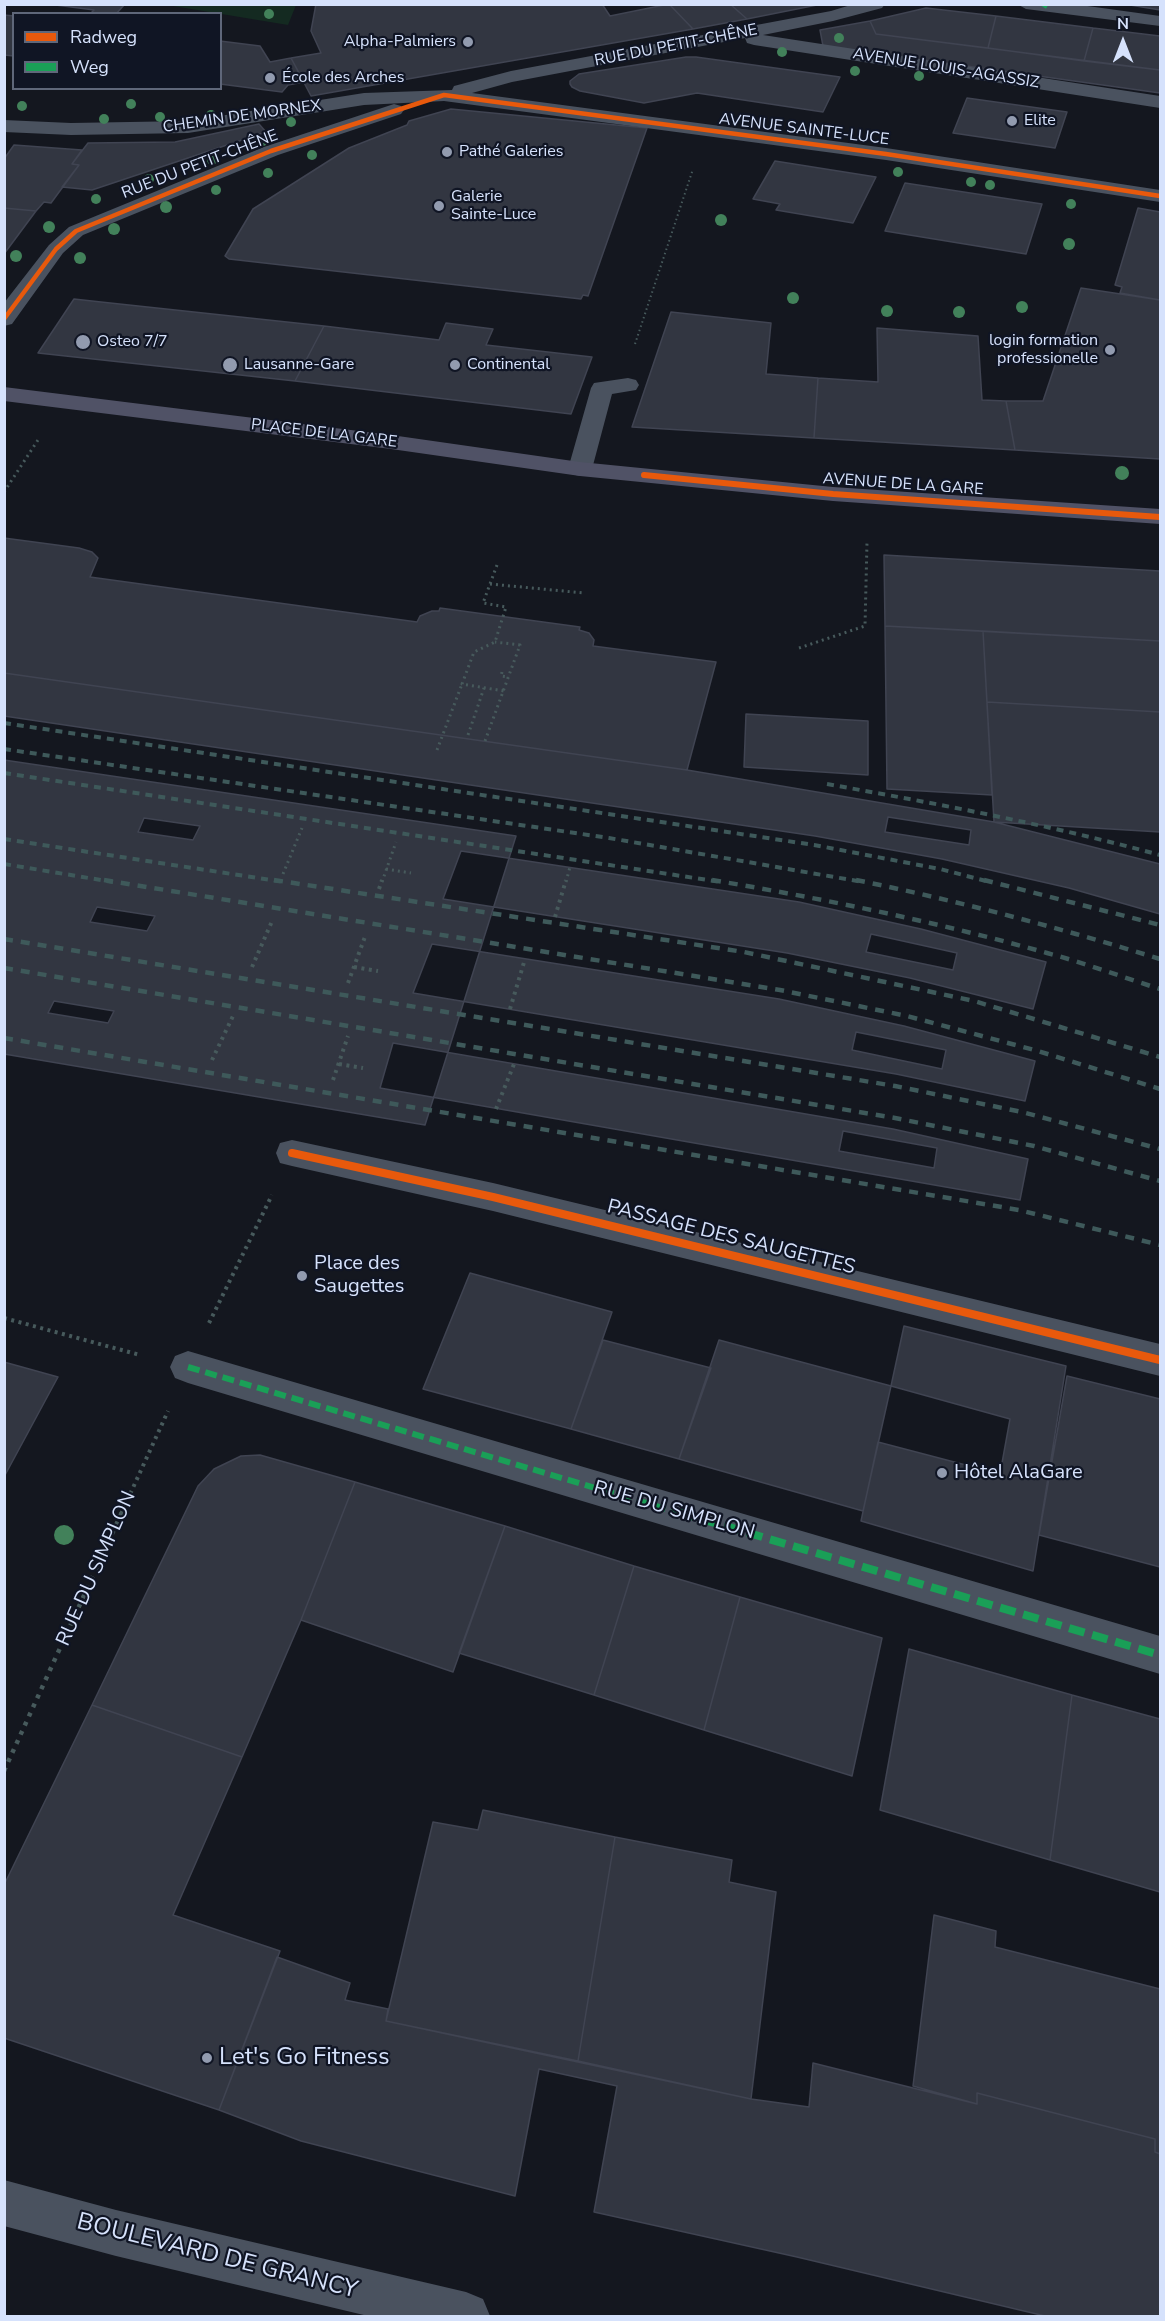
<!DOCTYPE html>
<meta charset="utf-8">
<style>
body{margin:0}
#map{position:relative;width:1165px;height:2321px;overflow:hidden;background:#14171f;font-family:"Nunito Sans",sans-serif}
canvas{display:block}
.frame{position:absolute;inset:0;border:6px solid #d6e2fc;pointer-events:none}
.legend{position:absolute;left:12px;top:12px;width:210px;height:78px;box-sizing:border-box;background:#101524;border:2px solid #5f677a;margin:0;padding:8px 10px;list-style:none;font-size:18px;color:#d6e2fc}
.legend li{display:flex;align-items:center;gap:12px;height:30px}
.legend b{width:30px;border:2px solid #5f677a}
.north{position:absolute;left:1093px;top:12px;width:60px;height:60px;-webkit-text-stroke:4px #101524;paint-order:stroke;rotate:0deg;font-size:16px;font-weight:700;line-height:24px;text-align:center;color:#d6e2fc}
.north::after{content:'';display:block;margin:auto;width:21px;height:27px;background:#d6e2fc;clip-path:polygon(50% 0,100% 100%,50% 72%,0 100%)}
</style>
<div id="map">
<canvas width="1165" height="2321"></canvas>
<div class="frame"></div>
<ul class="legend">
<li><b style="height:8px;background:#e8590c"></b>Radweg</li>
<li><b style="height:8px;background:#1a9f57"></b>Weg</li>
</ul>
<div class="north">N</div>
</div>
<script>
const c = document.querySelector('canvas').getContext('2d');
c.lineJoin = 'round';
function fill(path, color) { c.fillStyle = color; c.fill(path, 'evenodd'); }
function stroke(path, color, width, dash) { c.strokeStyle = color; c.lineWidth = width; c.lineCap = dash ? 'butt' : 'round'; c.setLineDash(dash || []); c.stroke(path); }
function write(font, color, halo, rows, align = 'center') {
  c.font = font + ' "Nunito Sans",sans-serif'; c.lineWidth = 4.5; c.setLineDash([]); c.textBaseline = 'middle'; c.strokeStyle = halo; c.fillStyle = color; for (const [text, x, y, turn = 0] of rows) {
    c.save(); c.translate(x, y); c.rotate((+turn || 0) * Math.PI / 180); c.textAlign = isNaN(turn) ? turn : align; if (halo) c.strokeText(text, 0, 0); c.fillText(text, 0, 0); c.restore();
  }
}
const green = new Path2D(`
 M167 5H296L288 25Z`);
const building = new Path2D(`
 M48 4H125L116 14H90L94 10Z
 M316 4H602L610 16 669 4 693 29 311 96 291 58 321 53 311 31Z
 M669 4H730L747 19 693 29Z
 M730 4H822L747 19Z
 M1124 4H1160V10Z
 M926 8 996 16 988 48 876 34 870 21Z
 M4 15 14 16V56L4 55Z
 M996 16 1093 28 1084 61 988 48Z
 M870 21 876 34 1160 70V93L823 46 820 30Z
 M1093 28 1160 36V70L1084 61Z
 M220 41 260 46 270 62 291 58 304 82 288 85 282 92 220 84Z
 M686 57H696L840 77 823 112 697 93 644 103 580 91 572 87 570 84V81L579 74Z
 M967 98 1067 112 1055 148 953 133Z
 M451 109 647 128 588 296 583 295 581 299 229 259 225 256 253 209 349 148 407 125 409 121Z
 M259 124 266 132 92 190 62 187 79 165 72 164 88 143 175 142Z
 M14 145 82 150 72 164 79 165 51 203 44 202 36 211 4 208V159Z
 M775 161 876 177 853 223 776 210 780 204 753 199Z
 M905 183 1042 204 1026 254 885 231Z
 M4 208 36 211 4 254Z
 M1138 208 1160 212V300L1120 293 1122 287 1115 285Z
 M1081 288 1160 300V459L1015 450 1006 401H1043Z
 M74 299 101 302 324 326 295 381 38 353Z
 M671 312 771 323 766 374 818 378 814 438 632 427Z
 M446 323 493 329 486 345 592 357 571 414 295 381 324 326 439 340Z
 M877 328 978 336 982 400 1006 401 1015 450 814 438 818 378 878 382Z
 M4 538 79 548 92 552 98 558 90 577 417 622 420 616 432 611H439L440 608 580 627 579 630 589 633 594 640 593 646 716 662 687 770 4 673Z
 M884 555 1160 571V641L885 626Z
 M885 626 983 631 992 795 887 789Z
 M983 631 1160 641V712L987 702Z
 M4 673 687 770 994 822 1160 864V914L1069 888 942 859 815 836 4 716Z
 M987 702 1160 712V832L994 822Z
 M746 714 868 721V775L744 767Z
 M4 760 516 836 425 1125 4 1054Z
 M888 817 971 830 969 845 885 832Z
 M144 818 200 826 193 840 138 832Z
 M461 851 799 902 921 929 1046 962 1033 1009 910 978 787 953 443 899Z
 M97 907 155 916 147 931 90 922Z
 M871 934 957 953 953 970 866 952Z
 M432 944 779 999 904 1026 1035 1061 1025 1101 896 1074 413 993Z
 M54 1001 114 1011 108 1023 48 1013Z
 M856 1032 946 1050 942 1069 852 1050Z
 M393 1043 893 1129 1028 1159 1020 1200 380 1088Z
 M843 1131 937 1148 934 1168 839 1151Z
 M470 1273 612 1312 571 1429 423 1389Z
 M904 1326 1066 1366 1033 1571 861 1521 878 1442 1000 1474 1010 1419 891 1386Z
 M603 1340 711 1368 679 1459 571 1429Z
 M719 1340 891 1386 863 1511 679 1459Z
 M4 1362 58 1377 4 1477Z
 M1067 1376 1160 1399V1567L1039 1535Z
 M260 1455 355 1482 301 1620 242 1757 92 1705 198 1486 214 1469 241 1456Z
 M355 1482 505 1526 453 1672 301 1620Z
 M505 1526 634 1566 594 1695 459 1653Z
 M634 1566 740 1597 704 1730 594 1695Z
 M740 1597 882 1638 852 1776 704 1730Z
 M909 1649 1072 1695 1050 1860 880 1810Z
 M1072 1695 1160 1719V1892L1050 1860Z
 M92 1705 242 1757 173 1915 280 1951 219 2110 4 2038V1885Z
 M483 1810 615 1837 578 2061 386 2021 433 1822 478 1830Z
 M615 1837 732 1860 729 1882 776 1892 751 2099 578 2061Z
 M934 1915 996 1931 995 1947 1160 1989V2154L1155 2152V2139L977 2093V2104L913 2086Z
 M277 1957 350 1983 345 2000 388 2009 386 2021 751 2099 809 2107 813 2063 977 2104V2093L1155 2139V2152L1160 2154V2316H1045L797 2257 594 2212 617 2086 539 2069 515 2196 301 2141 219 2110Z`);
const pathFar3 = new Path2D(`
 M635 344 693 169`);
const pathFar2 = new Path2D(`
 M4 492 38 440
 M497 565 483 603 506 607 495 642 474 652 462 684 504 691
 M490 584 584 593
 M799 648 865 626 867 542
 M502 672 501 676 509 677
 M468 735 484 688
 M485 741 520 645 495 642
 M437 750 462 684
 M386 869 411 873
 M283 874 302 828
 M382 882 396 842
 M566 882 570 867`);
const pathFar1 = new Path2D(`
 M379 889 382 880
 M555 917 566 880
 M252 967 273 919
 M354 967 378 971
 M348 983 366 934
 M510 1009 525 959
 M212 1060 233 1016
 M339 1064 363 1068
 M333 1080 348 1036
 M496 1109 514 1064
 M4 1318 140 1355
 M209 1323 272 1195
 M121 1514 168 1411`);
const path = new Path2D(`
 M4 1771 122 1512`);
const minor = new Path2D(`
 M854 4H885L882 8 833 21 763 35 1160 96V108L754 45 747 43 745 38 512 82 472 93 886 148 1160 190V202L886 160 444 101 364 105 188 133 71 135 4 132V120L71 123 188 121 364 93 452 90 454 86 511 71 831 11Z
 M1017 4H1073L1160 16V26L1026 9Z
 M394 104 401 106 404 110 401 114 278 155 83 235 63 253 12 324 4 326V303L49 245 69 227 264 147Z
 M628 378 636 380 639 385 636 390 612 394 592 469 589 474 580 476 571 474 568 469 591 388 594 383Z
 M292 1140 493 1183 1160 1344V1376L493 1211 292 1166 280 1163 276 1153 280 1143Z
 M188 1351 1160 1636V1674L188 1383 175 1378 170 1367 175 1356Z
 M4 2180 116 2210 466 2292 483 2299 490 2316H368L116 2256 4 2226Z`);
const major = new Path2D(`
 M4 387 391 435 580 462 833 487 1160 509V524L833 501 580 476 391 449 4 401Z`);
const railFar1 = new Path2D(`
 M4 723 814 845 940 869 990 882
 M4 749 609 838 863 882
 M4 773 721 882
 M827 784C939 804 1050 825 1160 855
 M4 839 284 882
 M4 864 113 882`);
const rail = new Path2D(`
 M104 880 780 990 907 1016 1038 1051 1160 1089
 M274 880 744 952 974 1001 1160 1057
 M712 880C825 899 937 922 1047 953 1085 963 1122 977 1160 989
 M856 880C959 901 1060 928 1160 959
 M984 880 1160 925
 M4 939 895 1086 1022 1112 1160 1149
 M4 968 895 1118 1034 1146 1160 1181
 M4 1038 1019 1210 1160 1245`);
const quietFar2 = new Path2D(`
 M1042 4 1047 7`);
const quietFar1 = new Path2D(`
 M188 1367 683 1514`);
const quiet = new Path2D(`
 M678 1512 1160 1655`);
const cyclewayFar2 = new Path2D(`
 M4 319 56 249 76 231 271 151 444 95 886 154 1160 196`);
const cyclewayFar1 = new Path2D(`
 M644 475 833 494 1160 517`);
const cycleway = new Path2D(`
 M292 1153 493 1197 1160 1360`);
const trees = [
 [269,14,5],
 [839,38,5],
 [782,52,5],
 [855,71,5],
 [919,76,5],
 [131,104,5],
 [22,106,5],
 [211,115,5],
 [160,117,5],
 [104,119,5],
 [291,122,5],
 [263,141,5],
 [312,155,5],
 [212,160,5],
 [898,172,5],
 [268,173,5],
 [149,179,5],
 [971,182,5],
 [990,185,5],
 [216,190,5],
 [96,199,5],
 [1071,204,5],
 [166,207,6],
 [721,220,6],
 [49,227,6],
 [114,229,6],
 [1069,244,6],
 [16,256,6],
 [80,258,6],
 [793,298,6],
 [1022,307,6],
 [887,311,6],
 [959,312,6],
 [1122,473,7],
 [64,1535,10]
];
const markers = [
 [468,42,6,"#929baf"],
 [270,78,6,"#929baf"],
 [1012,121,6,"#929baf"],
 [447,152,6,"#929baf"],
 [439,206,6,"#929baf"],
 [83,342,8,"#929baf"],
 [1110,350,6,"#929baf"],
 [230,365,8,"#929baf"],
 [455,365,6,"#929baf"],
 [302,1276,6,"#929baf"],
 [942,1473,6,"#929baf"],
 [207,2058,6,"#929baf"]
];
const farPoinames = [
 ["Alpha-Palmiers",456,42,"right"],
 ["École des Arches",282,78],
 ["Elite",1024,121],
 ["Pathé Galeries",459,152],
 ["Galerie",451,197],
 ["Sainte-Luce",451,215],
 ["login formation",1098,341,"right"],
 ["professionelle",1098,359,"right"],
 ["Osteo 7/7",97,342],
 ["Lausanne-Gare",244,365],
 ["Continental",467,365]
];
const farStreetnames = [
 ["RUE DU PETIT-CHÊNE",676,46,-11],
 ["AVENUE LOUIS-AGASSIZ",946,69,9],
 ["CHEMIN DE MORNEX",242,117,-8],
 ["AVENUE SAINTE-LUCE",804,130,7],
 ["RUE DU PETIT-CHÊNE",200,165,-21],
 ["PLACE DE LA GARE",324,434,7],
 ["AVENUE DE LA GARE",903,485,4]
];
const streetNames = [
 ["PASSAGE DES SAUGETTES",731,1238,14],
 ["RUE DU SIMPLON",674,1511,16],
 ["RUE DU SIMPLON",97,1569,-66]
];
const poiNames = [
 ["Place des",314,1264],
 ["Saugettes",314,1287],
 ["Hôtel AlaGare",954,1473]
];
const nearPoinames = [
 ["Let's Go Fitness",219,2058]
];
const nearStreetnames = [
 ["BOULEVARD DE GRANCY",217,2257,14]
];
fill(green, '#142a21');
fill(building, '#323641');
stroke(building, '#404452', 1.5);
stroke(pathFar3, '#475a5c', 2, [1.5, 3]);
stroke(pathFar2, '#475a5c', 3, [2, 4]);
stroke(pathFar1, '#475a5c', 4, [3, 4.5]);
stroke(path, '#475a5c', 4.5, [4, 6]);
fill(minor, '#4a525f');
fill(major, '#505266');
stroke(railFar1, '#3e595a', 4, [7, 6]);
stroke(rail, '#3e595a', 4.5, [9, 8]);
stroke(quietFar2, '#1a9f57', 4, [8, 4]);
stroke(quietFar1, '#1a9f57', 6, [12, 6]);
stroke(quiet, '#1a9f57', 8, [16, 8]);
stroke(cyclewayFar2, '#e8590c', 4.5);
stroke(cyclewayFar1, '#e8590c', 6);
stroke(cycleway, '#e8590c', 8);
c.fillStyle = '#42815a';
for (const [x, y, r] of trees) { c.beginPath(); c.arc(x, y, r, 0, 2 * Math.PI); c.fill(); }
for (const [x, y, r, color] of markers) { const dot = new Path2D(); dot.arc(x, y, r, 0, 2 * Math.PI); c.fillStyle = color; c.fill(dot); stroke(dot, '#101524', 2); }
write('16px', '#d6e2fc', '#101524', farPoinames, 'left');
write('16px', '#d6e2fc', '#101524', farStreetnames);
write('20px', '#d6e2fc', '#101524', streetNames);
write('20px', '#d6e2fc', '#101524', poiNames, 'left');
write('24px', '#d6e2fc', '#101524', nearPoinames, 'left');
write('24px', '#d6e2fc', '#101524', nearStreetnames);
</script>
